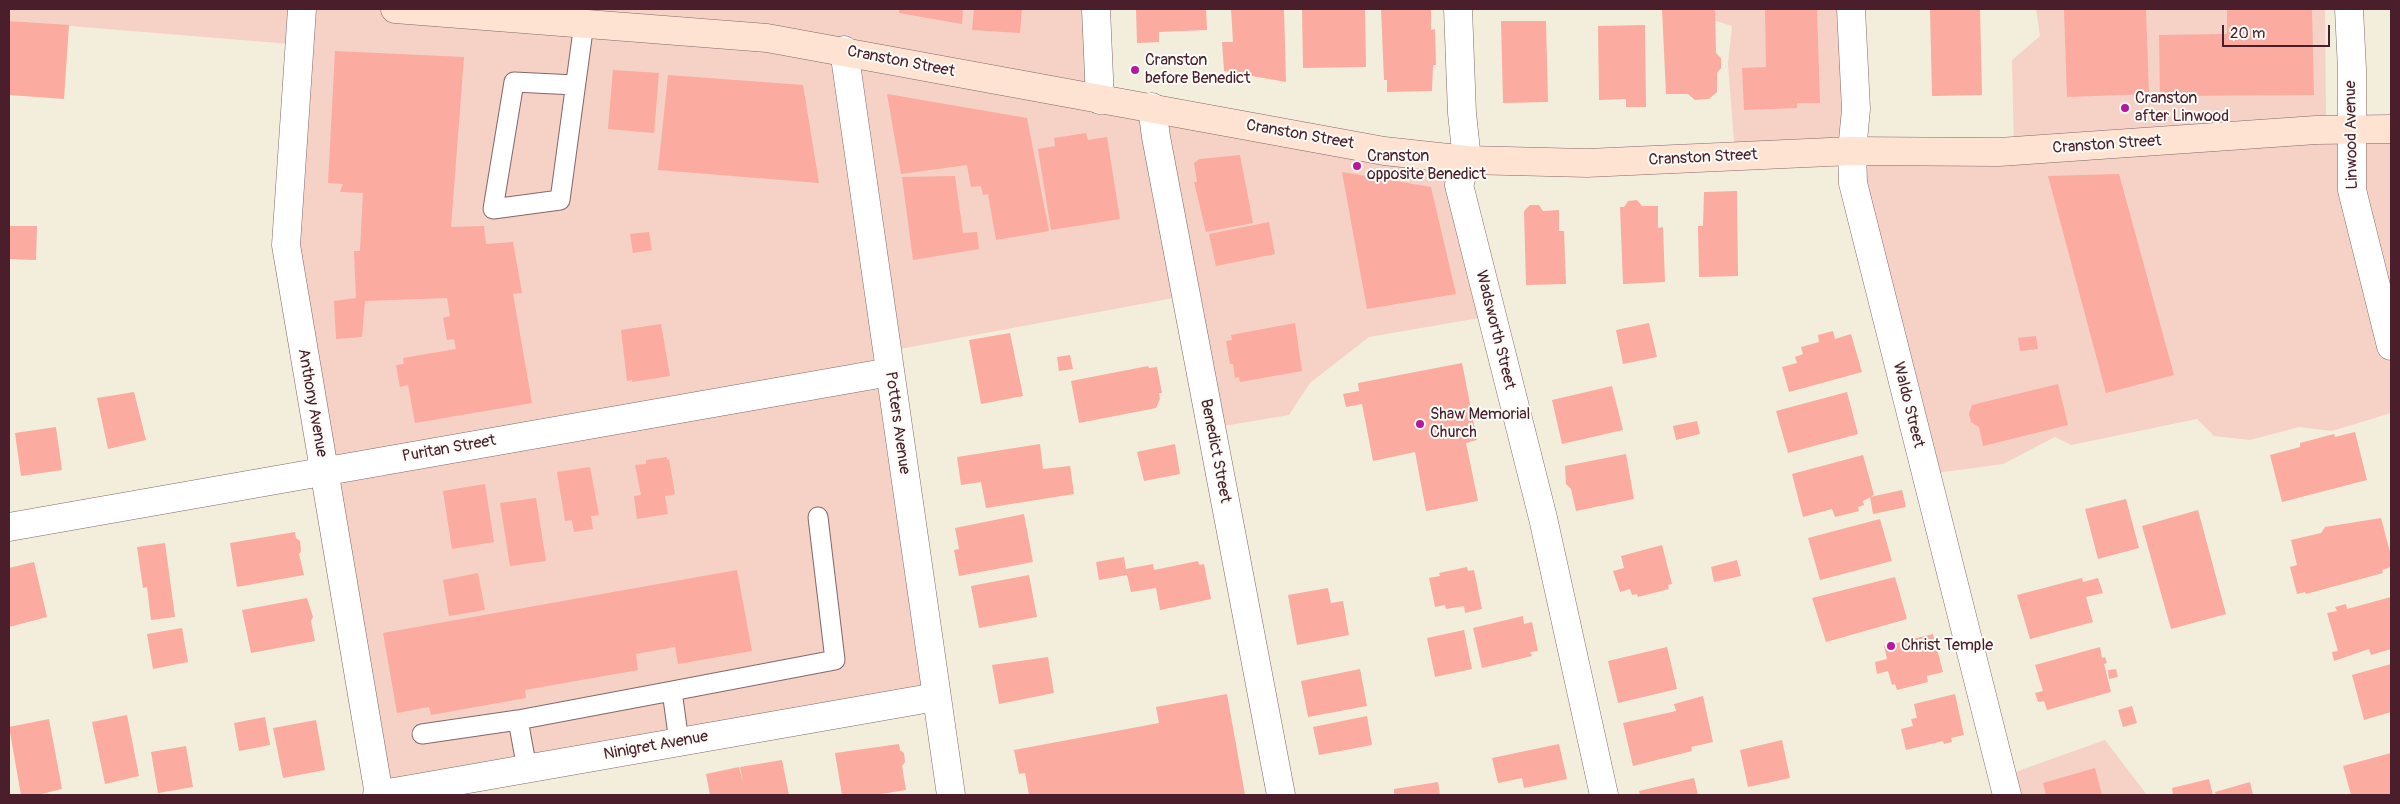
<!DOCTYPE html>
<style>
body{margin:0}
#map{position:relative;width:2400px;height:804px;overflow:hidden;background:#f3eedb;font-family:Pangolin,sans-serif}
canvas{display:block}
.frame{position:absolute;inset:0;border:10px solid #4a1f2b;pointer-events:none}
.scale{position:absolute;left:2222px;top:25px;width:108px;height:22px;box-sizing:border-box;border:2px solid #4a1f2b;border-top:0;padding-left:6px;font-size:15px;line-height:18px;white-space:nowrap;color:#4a1f2b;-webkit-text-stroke:4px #fdfcf7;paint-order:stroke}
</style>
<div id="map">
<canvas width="2400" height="804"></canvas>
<div class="frame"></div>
<div class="scale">20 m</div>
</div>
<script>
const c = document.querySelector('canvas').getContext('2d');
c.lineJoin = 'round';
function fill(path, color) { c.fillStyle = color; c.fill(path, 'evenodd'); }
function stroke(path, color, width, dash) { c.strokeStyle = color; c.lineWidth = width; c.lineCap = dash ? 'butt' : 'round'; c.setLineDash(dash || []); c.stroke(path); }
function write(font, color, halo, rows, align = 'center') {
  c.font = font + ' Pangolin,sans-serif'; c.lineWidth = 4; c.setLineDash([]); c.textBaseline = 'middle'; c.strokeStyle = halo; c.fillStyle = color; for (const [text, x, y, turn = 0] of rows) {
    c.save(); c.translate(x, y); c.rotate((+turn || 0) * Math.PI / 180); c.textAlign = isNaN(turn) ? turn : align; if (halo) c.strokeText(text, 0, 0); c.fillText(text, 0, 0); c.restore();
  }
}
const built = new Path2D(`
 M9 9H1097L1101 85 1456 160 1485 317 1369 337 1310 383 1289 415 1206 429 1179 297 873 354 925 704 365 795 317 509 314 478 277 253 290 44 9 21Z
 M1699 9H1854L1849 141 1735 155 1728 64 1732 26 1710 19Z
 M2036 9H2325L2326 121 2391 140V413L2332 431 2299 427 2250 440 2214 436 2197 419 2071 445 2055 437 2003 464 1929 474 1858 156 2014 149 2012 60 2040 36Z
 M2105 740 2147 795H2004L2001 777Z`);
const building = new Path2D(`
 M899 9H963L962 24 899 13Z
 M974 9H1022L1020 33 972 30Z
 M1136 9H1206L1207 30 1159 32V42L1137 43Z
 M1231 9H1284L1286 82 1224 71 1222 42H1233Z
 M1302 9H1365L1366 67 1303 68Z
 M1381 9H1431V30L1435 29 1436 65H1433L1432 91 1387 92V80H1384Z
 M1662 9H1715L1716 53 1721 58V68L1717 73V92L1709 99 1695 100 1688 94H1666Z
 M1817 9 1820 103H1797V108L1744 110 1742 68 1766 67 1765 10Z
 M1930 9H1980L1982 95 1932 96Z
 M2064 9H2146L2149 94 2067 97Z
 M2262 9H2312L2314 95 2160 96 2159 35 2227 34V10Z
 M9 21 69 25 64 99 9 95Z
 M1501 21H1546L1548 102 1503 103Z
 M1645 25 1646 107H1626V99L1599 100 1598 26Z
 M335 51 464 57 451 227 484 226 486 244 513 242 522 293 513 294 532 403 415 423 408 385 400 387 396 365 404 364 403 358 456 349 454 339 447 340 443 318 450 316 447 298 365 301 362 337 336 339 334 301 356 298 354 251H360L363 193 340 192 343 184 328 183Z
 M613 70 659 73 654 133 608 129Z
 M668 75 803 85 819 183 658 170Z
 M887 94 1027 118 1049 231 996 240 988 194 983 195 981 186 971 187 967 165 901 174Z
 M1086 133 1088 140 1107 137 1120 219 1051 230 1038 149 1055 146 1054 138Z
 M1240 155 1253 223 1206 232 1194 182H1197L1194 163 1200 159Z
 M1342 172 1431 187 1456 294 1367 309Z
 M2119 174 2174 375 2106 393 2048 176Z
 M955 176 963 233 977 232 979 249 913 260 902 177Z
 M1737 191 1738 276 1699 277 1698 226H1703L1704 192Z
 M1637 200 1642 206H1658V228L1663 227 1665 282 1623 284 1620 207H1624L1628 201Z
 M1530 205H1539L1543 211 1559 210V231H1564L1566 284 1526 285 1524 211Z
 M1269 222 1275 254 1216 266 1209 234Z
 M9 226H37L36 260 9 259Z
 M649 232 652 250 633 253 630 234Z
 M1295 323 1302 371 1240 382 1239 377 1235 378 1233 364H1230L1226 341 1232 340 1231 335Z
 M1649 323 1657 357 1623 364 1616 330Z
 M661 324 670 376 632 382V380L627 381 621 330Z
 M1833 331 1835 339 1851 334 1862 372 1789 392 1782 367 1797 363 1795 357 1803 354 1801 347 1819 342 1818 335Z
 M1010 333 1023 396 981 404 969 340Z
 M2036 336 2038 349 2020 351 2018 338Z
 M1070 355 1073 369 1059 371 1057 357Z
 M1462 363 1477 440 1466 443 1478 501 1426 511 1415 452 1373 461 1362 404 1346 407 1343 394 1359 391 1358 383Z
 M1148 366 1149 368 1157 367 1162 393H1159L1160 399 1156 408 1079 423 1071 381Z
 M2058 384 2068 425 1983 446 1979 427 1971 422 1969 414 1972 405Z
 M1612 386 1623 430 1562 444 1552 400Z
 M134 392 146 440 108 449 97 398Z
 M1847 392 1858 434 1788 453 1776 411Z
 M1697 421 1700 434 1676 440 1673 426Z
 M56 427 62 470 21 476 15 433Z
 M2355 432 2367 480 2282 502 2270 455 2300 447V443L2334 434 2335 437Z
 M1040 444 1043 469 1070 466 1074 494 986 508 981 482 961 485 957 457Z
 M1175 444 1180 474 1144 481 1137 452Z
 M1626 454 1634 499 1576 511 1571 489 1566 484 1565 466Z
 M1863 455 1874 495 1863 501 1864 505 1858 507 1859 511 1835 517 1832 509 1803 517 1792 474Z
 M667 457V460L669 459 675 494 665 496 668 514 637 519 634 496 641 495 635 465 646 464V460Z
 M590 467 599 515 591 516 593 529 574 532 572 520 565 521 557 472Z
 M485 484 494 542 452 549 443 491Z
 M1902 490 1906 507 1873 514 1870 497Z
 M536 498 546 561 510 566 500 503Z
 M2126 499 2139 548 2098 559 2085 509Z
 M2198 510 2226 614 2171 629 2142 526Z
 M1024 514 1033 562 959 576 954 550 959 549 955 528Z
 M2381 518 2391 556V567L2382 570 2383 573 2306 594 2305 592 2297 594 2290 567 2297 565 2291 540 2321 533 2325 527Z
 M1880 519 1892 561 1820 580 1808 538Z
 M295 532 296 538 300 541 301 551 299 554 304 575 237 587 230 543Z
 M165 543 175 617 151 620 147 587 143 588 137 547Z
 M1662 545 1672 584 1668 585 1669 589 1638 597 1637 594 1632 595 1630 589 1620 592 1613 571 1624 568 1621 556Z
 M1124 557 1126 569 1153 564 1154 570 1198 561 1199 565 1204 564 1211 599 1160 610 1156 588 1131 592 1127 575 1099 580 1096 562Z
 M1737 560 1741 576 1714 582 1711 567Z
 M34 562 47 617 9 627V568Z
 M1467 567 1468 571 1474 570 1482 609 1465 613 1464 606 1446 609 1445 605 1435 607 1429 578 1440 576 1439 573Z
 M737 570 752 651 678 664 675 647 636 654 638 670 525 690 526 698 431 715 429 707 397 713 383 633Z
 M478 573 485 610 449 616 443 580Z
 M1029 575 1037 617 979 628 971 586Z
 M1895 577 1907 619 1826 642 1812 598Z
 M2082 578 2083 582 2098 578 2103 593 2086 597 2093 622 2030 639 2017 595Z
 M1328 588 1331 603 1343 601 1349 635 1297 645 1288 595Z
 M2391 597V649L2371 655 2369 649 2334 661 2332 652 2338 651 2327 613 2337 611 2335 607 2346 604 2347 609Z
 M307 598 313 617 311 621 315 641 251 653 242 610Z
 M1523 616 1524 624 1532 622 1538 651 1530 652 1532 656 1482 668 1473 628Z
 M182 628 188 662 153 669 147 634Z
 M1464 630 1472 669 1435 677 1427 638Z
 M1933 634 1943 672 1927 676 1928 682 1897 690 1895 684 1892 685 1888 671 1877 674 1875 662 1887 659 1884 646Z
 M1667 647 1677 689 1618 703 1608 661Z
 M2100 647 2102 658 2105 657 2107 663 2104 664 2111 692 2047 710 2044 701 2038 702 2035 693 2043 691 2035 665Z
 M1048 657 1054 693 999 704 992 665Z
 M2391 664V712L2364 720 2352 675Z
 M1360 669 1367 706 1308 717 1301 681Z
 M2116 669 2118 677 2109 679 2108 670Z
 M1227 694 1245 795H1029L1025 773 1019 774 1014 750 1159 723 1156 707Z
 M1955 694 1964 735 1951 738 1952 742 1944 744 1943 741 1906 750 1901 729 1913 726 1911 719 1917 718 1914 704Z
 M1703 696 1713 742 1691 747 1692 751 1633 766 1623 723 1676 711 1674 704Z
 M2132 706 2137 723 2123 727 2118 710Z
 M127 715 139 776 105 784 92 722Z
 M1367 716 1372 745 1319 755 1313 727Z
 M265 717 270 745 239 751 234 723Z
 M49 719 62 789 37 795H21L9 727Z
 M316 720 325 770 283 778 273 728Z
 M1782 740 1790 778 1748 787 1740 750Z
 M899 744 900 750 904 753 905 762 902 766 906 790 875 795H842L835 753Z
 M1559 744 1567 779 1524 788 1522 778 1498 783 1492 758Z
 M186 746 193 787 158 793 151 752Z
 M2391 753V795H2351L2343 766Z
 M782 760 789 795H710L706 774 739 767 743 783 740 767Z
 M2095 768 2102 795H2046L2043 783Z
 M1694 778 1698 795H1640L1639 791Z
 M2209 779 2213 795H2173L2172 788Z
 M1438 782 1440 795H1394V789Z
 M2250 782 2253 795H2216L2215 792Z`);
const service = new Path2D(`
 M575 85 514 82 493 209 560 200 584 23
 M518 720 527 769
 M422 734 518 720 672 691
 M679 742 672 691 835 660 818 517`);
const minor = new Path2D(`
 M302 9 286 245 379 795
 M1096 9 1100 100
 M1458 9 1462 113 1467 160 1459 185 1543 518 1604 795
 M1851 9 1856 109 1852 151 1853 183 2007 795
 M2349 9 2352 69V190L2391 346
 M844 50 951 795
 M1152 107 1156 137 1281 795
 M9 527 890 372
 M377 795 936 697`);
const secondary = new Path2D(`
 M395 9 767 38 1384 151 1467 160 1587 163 1852 151 1999 152 2316 130 2391 129`);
const markers = [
 [1135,70,5,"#b5179e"],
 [2125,108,5,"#b5179e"],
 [1357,166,5,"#b5179e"],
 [1420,424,5,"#b5179e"],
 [1891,646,5,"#b5179e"]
];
const poiNames = [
 ["Cranston",1145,61],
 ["before Benedict",1145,79],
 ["Cranston",2135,99],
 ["after Linwood",2135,117],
 ["Cranston",1367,157],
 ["opposite Benedict",1367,175],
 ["Shaw Memorial",1430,415],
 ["Church",1430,433],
 ["Christ Temple",1901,646]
];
const streetNames = [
 ["Cranston Street",901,62,11],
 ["Cranston Street",1300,135,10],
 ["Linwood Avenue",2352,135,-91],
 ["Cranston Street",2107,145,-4],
 ["Cranston Street",1703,158,-3],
 ["Wadsworth Street",1495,330,76],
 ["Anthony Avenue",312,403,80],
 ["Waldo Street",1908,405,76],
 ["Potters Avenue",897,423,82],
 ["Puritan Street",449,449,-10],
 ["Benedict Street",1215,451,79],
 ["Ninigret Avenue",656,746,-10]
];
fill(built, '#f6d1c6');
fill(building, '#fbaba0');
stroke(service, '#856769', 21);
stroke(minor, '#856769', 29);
stroke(secondary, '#856769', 29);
stroke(service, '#fff', 19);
stroke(minor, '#fff', 28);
stroke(secondary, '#fee3d2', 28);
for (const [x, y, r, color] of markers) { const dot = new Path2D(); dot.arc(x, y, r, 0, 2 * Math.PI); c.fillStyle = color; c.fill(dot); stroke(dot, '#fdfcf7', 2); }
write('16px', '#4a1f2b', '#fdfcf7', poiNames, 'left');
write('16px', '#4a1f2b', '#fdfcf7', streetNames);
</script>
